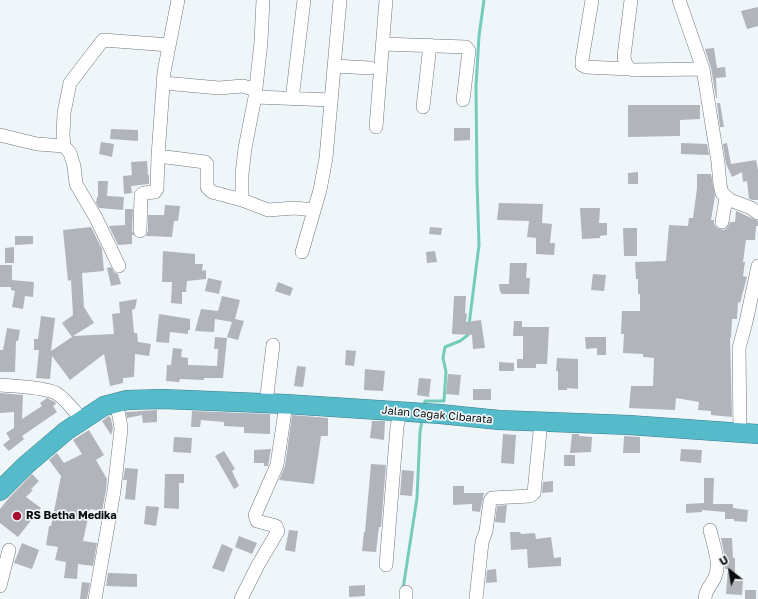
<!DOCTYPE html>
<style>
body{margin:0}
#map{position:relative;width:758px;height:599px;overflow:hidden;background:#eff6fa;font-family:"Golos Text",sans-serif}
canvas{display:block}
.north{position:absolute;left:710px;top:551px;width:40px;height:40px;-webkit-text-stroke:3px #eff6fa;paint-order:stroke;rotate:329deg;font-size:11px;font-weight:700;line-height:16px;text-align:center;color:#0a0d0e}
.north::after{content:'';display:block;margin:auto;width:14px;height:18px;background:#0a0d0e;clip-path:polygon(50% 0,100% 100%,50% 72%,0 100%)}
</style>
<div id="map">
<canvas width="758" height="599"></canvas>
<div class="north">U</div>
</div>
<script>
const c = document.querySelector('canvas').getContext('2d');
c.lineJoin = 'round';
function stroke(path, color, width, dash) { c.strokeStyle = color; c.lineWidth = width; c.lineCap = dash ? 'butt' : 'round'; c.setLineDash(dash || []); c.stroke(path); }
function fill(path, color) { c.fillStyle = color; c.fill(path, 'evenodd'); }
function write(font, color, halo, rows, align = 'center') {
  c.font = font + ' "Golos Text",sans-serif'; c.lineWidth = 3.5; c.setLineDash([]); c.textBaseline = 'middle'; c.strokeStyle = halo; c.fillStyle = color; for (const [text, x, y, turn = 0] of rows) {
    c.save(); c.translate(x, y); c.rotate((+turn || 0) * Math.PI / 180); c.textAlign = isNaN(turn) ? turn : align; if (halo) c.strokeText(text, 0, 0); c.fillText(text, 0, 0); c.restore();
  }
}
const stream = new Path2D(`
 M469 325 479 245 477 181 476 87 479 36 484 0
 M424 407 425 401H444L446 372 443 358 445 347 460 341 468 335V333
 M403 589 417 498 420 432 422 420`);
const building = new Path2D(`
 M758 7V26L747 29 741 11Z
 M714 48 717 68 725 67 726 77 716 78 717 98H716L711 68 705 49Z
 M717 103H720L724 127H720Z
 M628 105H700V119L680 120V136L628 137Z
 M454 128H470V140L454 141Z
 M111 129 138 130V141L110 139Z
 M101 142 114 144 112 157 99 154Z
 M681 143 707 144 709 155 681 154Z
 M727 143 731 164 756 160 758 170V200H753L749 199 747 181 743 182 742 172 732 177 726 164 723 144Z
 M147 161 148 175H149V184L131 186 132 193 124 194 123 176 132 175 131 162Z
 M638 172V184H628V173Z
 M697 174H711L715 196 711 220H714V224L717 228 724 230 728 227 730 222H735L736 211 758 221V226H756L755 240H746L743 262H745L743 276 747 277 740 303 738 302 737 319H732L731 338H730L732 417 711 415V411L698 410 699 402 676 398 675 410 629 408 631 386H653L654 358 643 357V354L623 353 624 334H621L622 311H640V294H638V279H636L635 262 666 261 669 225 688 226 689 218H693L697 188Z
 M98 181H108L107 196 124 197 123 210 99 208 96 203 97 197H98Z
 M499 203 543 204 542 223 552 224 550 243H555L554 255 536 254V238L527 237 529 221 497 220Z
 M165 205 180 206 178 221H174L172 237 146 236 148 231V215H164Z
 M580 208H600L599 223H607V235L600 236V238L582 239Z
 M125 209H133L132 231 134 235H132V244L118 245 109 226 125 225Z
 M91 227 102 249 104 271 82 273 84 307 94 323 73 336 114 334 112 314 120 313 119 302 137 299 135 309 132 310 134 333H137L138 342 151 344 149 356 135 354 134 377 123 378V383L110 386 104 354 70 380 52 356 50 379 36 378 39 350H34V339H38L41 316 55 318 51 351 72 337 62 323 73 315 71 280 68 281 63 230Z
 M430 227 442 228 441 235 429 234Z
 M623 228H637V256H624Z
 M15 236H33V244L15 245Z
 M14 247V263H5V248Z
 M163 251 195 254V264H203L202 271 206 270V279L187 281 186 292H182V304L171 303 172 282H162Z
 M435 251 437 262 427 263 426 252Z
 M510 263H527L526 278H530L529 294H501V292H500L499 284H509Z
 M0 265H12V280L34 282 33 297 25 296 23 309 12 307 15 291 11 290V287H0Z
 M111 267 114 272 118 274 121 284 111 286 107 268Z
 M593 274 606 275 604 291 591 290Z
 M208 278 222 281 219 294 205 291Z
 M278 282 293 288 290 296 275 291Z
 M222 296 240 300 235 319 244 321 238 340 227 337 232 322 215 319 214 332 195 331 201 309 218 311Z
 M454 296H466L465 313 467 314 466 322 481 320 485 348 473 349 472 335 452 334Z
 M159 314 190 319V330H188V334L170 332 169 343 156 342Z
 M514 321H522V327H549L547 364H536V368H517V359H523V336H513Z
 M7 328 20 330 18 341H16L15 372H0V350H3Z
 M215 337 227 338 223 378H204V380L180 379 179 382 166 381 167 365H171L173 348 182 349 181 357 188 358V365L217 366 218 349H214Z
 M585 337H606V355H597V348L586 349Z
 M346 350 356 351 354 366 345 365Z
 M557 358 578 359V389L567 388V390H558V371H556Z
 M499 362 514 363V371H499Z
 M297 366 306 367 303 387 294 386Z
 M365 369 385 371 383 391 364 390Z
 M448 374 461 375 459 395 446 394Z
 M419 378 431 379 429 397 417 395Z
 M473 389H491V400H473Z
 M0 393 23 395 22 419 42 406 40 403 47 398 55 402 56 404 53 406 57 412 22 436 24 439 9 451 3 445 10 439 6 433 14 428V412L0 413Z
 M157 410V422L143 423 142 415 127 418 126 412Z
 M192 411 270 414V434L244 433V427L224 426V422L201 420 200 427H191Z
 M292 415 328 418V436H321L314 484 279 480 285 466Z
 M109 416 111 419 113 429 111 435 102 421Z
 M372 421H385L384 440 370 438Z
 M89 430 104 455 96 460 107 479 106 490 102 511 90 509 83 541 97 543 93 566 78 564 77 579 64 578 66 562 55 560 58 547 46 545 49 526H51L61 476 49 460 57 453 64 463 82 454 73 440Z
 M503 434 516 435 514 464 501 463Z
 M572 434H579V436L592 437 591 452 570 453Z
 M624 436 640 437V453H623Z
 M174 437 192 438 191 453 173 452Z
 M271 449 268 466H264V463H254V450Z
 M681 449 702 450 701 463 680 461Z
 M224 451 235 469 232 471 239 486 234 489 215 456Z
 M564 455H575V466H564Z
 M371 464 386 465 381 527H379L376 552 362 551 364 532H365Z
 M125 468 138 469 135 500 125 499 127 480H123Z
 M402 470 414 471 412 496 400 495Z
 M32 474 39 481 31 489 33 490 26 497 41 508 18 537 0 523V509L9 498Z
 M165 474H184V483H179V509L164 508Z
 M704 478H714L713 504H733V508L748 510 747 522 734 521V519H725V512L702 510V512L686 513V504L704 503Z
 M553 481V492L542 493 543 482Z
 M453 486H464V493H484L480 512 472 511V504L453 505Z
 M507 505 505 523 495 522 497 506Z
 M146 506 159 507 156 526 144 524Z
 M289 530 298 531 295 552 285 550Z
 M510 532H520L521 534 535 533 536 539 551 537 554 558 561 557V566L528 568 527 549 511 550Z
 M239 536 257 543 252 554 235 547Z
 M721 538H732L733 558H735V581H743L742 595 726 594 728 569H725V558Z
 M22 543 39 550 32 569 14 563Z
 M222 544 233 549 224 572 212 568Z
 M496 569 497 582 486 583 487 570Z
 M108 573 137 574V587L106 586Z
 M82 582 90 583 87 599H80Z
 M365 585V596L349 597V586Z
 M745 590H756V599H745Z`);
const minor = new Path2D(`
 M592 0 582 60V65L586 67 629 69 634 70 703 69
 M679 0 703 69 718 162 720 185 722 193 730 200 751 208 758 213
 M383 44 466 47 469 51 463 100
 M334 66 370 68
 M629 69 625 62 624 56 631 0
 M164 83 219 88 243 86 256 90
 M293 91 304 0
 M255 97 331 100
 M423 107 430 45
 M376 127 386 0
 M0 135 37 144 64 146
 M158 156 205 162 207 164V187L212 192 242 200 268 210 295 208 313 210
 M242 200V174L245 148 255 97 261 42 263 0
 M722 222 726 198
 M140 231 141 195 144 193 155 192 157 189 158 156 164 72 178 0
 M302 252 320 190 326 158 340 0
 M119 266 96 218 76 184 74 166 70 153 64 146 63 135 64 113 70 83 103 40 169 45
 M0 385C14 386 44 387 56 393 66 399 74 411 82 420
 M266 403 273 345
 M740 433 739 348 746 322 758 266
 M386 565 397 427 400 412
 M0 586 9 550
 M95 599 114 491 121 429 120 421 116 402
 M241 599 258 565 278 531 276 526 257 521 255 515 277 465 286 404
 M406 599V592
 M476 599 482 542 486 531 490 501 492 498 530 496 534 493 541 421
 M705 599C705 589 712 585 715 577 721 563 713 544 710 530`);
const highway = new Path2D(`
 M0 491 26 465 66 431 104 406 127 400 163 399 286 404 440 414 499 420 629 425 758 434`);
const markers = [
 [17,516,5,"#a70e2c"]
];
const streetNames = [
 ["Jalan Cagak Cibarata",437,415,5]
];
const poiNames = [
 ["RS Betha Medika",26,516]
];
stroke(stream, '#74ccbb', 3);
fill(building, '#b1b4bb');
stroke(minor, '#70767a', 14);
stroke(highway, '#3b7d88', 20);
stroke(minor, '#fff', 13);
stroke(highway, '#55baca', 19);
for (const [x, y, r, color] of markers) { const dot = new Path2D(); dot.arc(x, y, r, 0, 2 * Math.PI); c.fillStyle = color; c.fill(dot); stroke(dot, '#eff6fa', 1.5); }
write('11px', '#0a0d0e', '#eff6fa', streetNames);
write('bold 11px', '#0a0d0e', '#eff6fa', poiNames, 'left');
</script>
